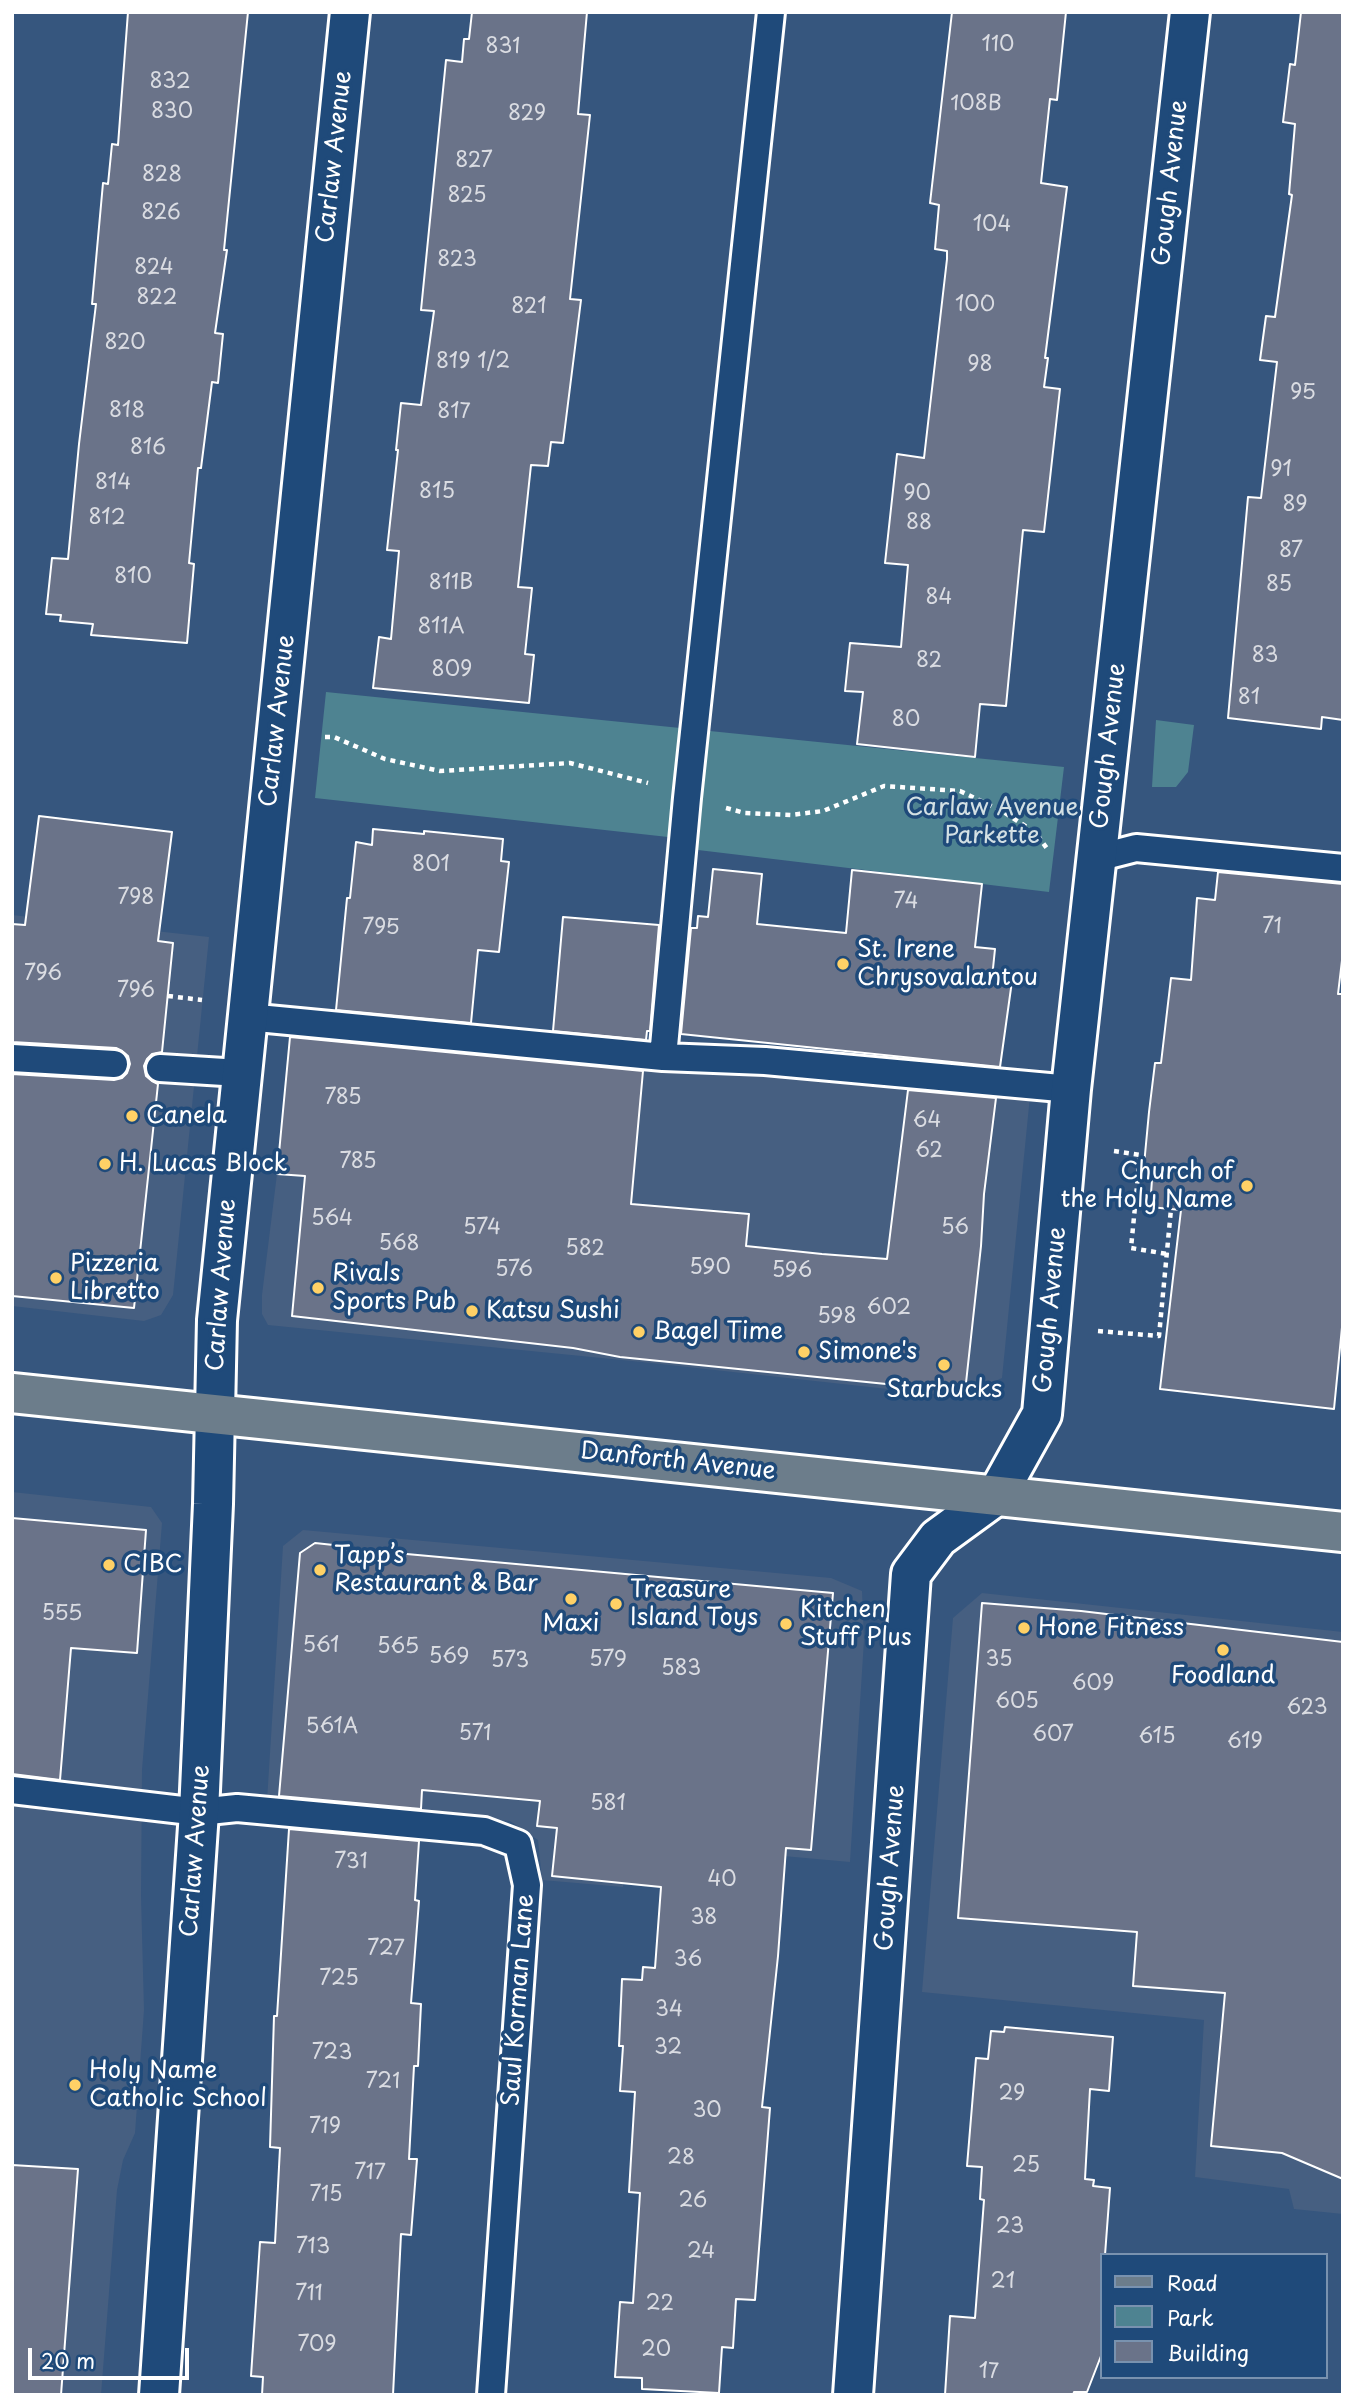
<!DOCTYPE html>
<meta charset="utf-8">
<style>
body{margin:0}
#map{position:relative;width:1355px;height:2407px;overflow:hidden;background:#36567e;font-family:"Playpen Sans",sans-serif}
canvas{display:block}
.frame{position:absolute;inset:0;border:14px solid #fff;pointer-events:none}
.legend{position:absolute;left:1100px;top:2253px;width:228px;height:126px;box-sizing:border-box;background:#1f4a7a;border:2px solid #7992af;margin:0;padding:9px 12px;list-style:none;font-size:21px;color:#fff}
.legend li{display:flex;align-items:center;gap:14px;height:35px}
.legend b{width:35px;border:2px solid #7992af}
.scale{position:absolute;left:28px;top:2348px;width:161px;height:32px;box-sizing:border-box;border:4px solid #fff;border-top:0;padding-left:9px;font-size:21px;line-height:24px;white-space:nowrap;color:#fff;-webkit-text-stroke:5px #1f4a7a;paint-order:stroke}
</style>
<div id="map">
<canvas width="1355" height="2407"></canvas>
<div class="frame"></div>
<ul class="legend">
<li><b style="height:9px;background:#6c7d8b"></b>Road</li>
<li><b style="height:19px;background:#4e8391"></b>Park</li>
<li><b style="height:19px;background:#6a7389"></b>Building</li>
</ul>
<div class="scale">20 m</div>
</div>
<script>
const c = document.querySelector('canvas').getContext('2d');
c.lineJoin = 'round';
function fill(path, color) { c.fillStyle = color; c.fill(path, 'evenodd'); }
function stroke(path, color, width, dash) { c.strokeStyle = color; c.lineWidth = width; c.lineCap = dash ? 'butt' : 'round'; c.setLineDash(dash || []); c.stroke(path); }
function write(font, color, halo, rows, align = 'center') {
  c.font = font + ' "Playpen Sans",sans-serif'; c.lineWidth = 7; c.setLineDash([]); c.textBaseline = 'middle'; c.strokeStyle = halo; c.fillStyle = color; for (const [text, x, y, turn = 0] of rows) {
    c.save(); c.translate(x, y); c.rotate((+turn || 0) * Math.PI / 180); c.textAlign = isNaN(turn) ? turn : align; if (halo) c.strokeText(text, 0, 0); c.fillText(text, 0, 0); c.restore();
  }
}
const built = new Path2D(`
 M12 915 209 937 173 1295 161 1315 144 1321 12 1306Z
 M290 1026 1030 1096 1002 1378 961 1397 642 1362 268 1325 262 1314V1295L277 1174Z
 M12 1492 151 1507 162 1523 142 1770 141 1896 144 2010 135 2133 123 2160 117 2190 101 2395H12Z
 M303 1530 831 1578 862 1591 864 1640 850 1862 628 1842 623 1887 542 1880 538 1840 510 1821 267 1801 283 1546Z
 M982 1593 1343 1632V2214L1294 2209 1289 2189 1195 2177 1204 2020 922 1992 953 1618Z`);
const green = new Path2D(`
 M326 692 1064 767 1049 892 698 850 668 837 315 798Z
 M1156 720 1194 725 1188 772 1176 787H1152Z`);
const building = new Path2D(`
 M128 12H248L224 250H227L215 333 223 334 218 383 212 382 201 468H198L189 563 194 564 187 643 91 635 93 624 60 621 61 615 46 614 52 558 68 559 79 444 96 304H92L103 183 108 184 112 144 118 145Z
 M472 12H587L578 114 590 115 570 299 581 300 563 443 551 442 548 466 531 465 518 587 532 588 525 654 534 655 529 703 373 688 379 637 391 639 399 551 387 550 398 450H396L401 403 421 405 434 311 421 310 446 60 462 62 464 39H469Z
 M952 12H1066L1057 100 1050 99 1041 183 1067 187 1045 358H1048L1044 387 1060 389 1044 532 1023 530 1006 706 980 704 975 757 857 744 863 692 845 691 850 643 901 647 908 565 885 563 897 454 924 458 947 259V251L935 249 939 205 930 203Z
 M1301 12H1343V720L1322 717 1321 729 1228 718 1248 497 1261 498 1277 362 1260 360 1266 316 1275 317 1292 195 1289 194 1295 124 1283 122 1290 64 1295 65Z
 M39 816 172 832 158 941 173 943 162 1052 152 1054 147 1059 144 1066 146 1076 152 1081 158 1084 134 1308 12 1296V1074L114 1080 122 1078 127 1073 130 1064 128 1056 122 1051 116 1048 12 1042V924L25 925Z
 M373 829 424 834V831L503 839 501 861 509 862 499 952 478 950 471 1023 336 1010 347 898H350L356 842 372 845Z
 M713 869 762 874 757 924 846 933 852 870 982 884 975 947 995 949 992 978 1012 981 1000 1067 681 1034 691 928H697L698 916 708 917Z
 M1218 872 1343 884V952L1338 994H1343V1317L1334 1409 1160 1389 1181 1210 1150 1207 1153 1166 1144 1165 1149 1112 1155 1063H1161L1171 978 1191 980 1197 898 1215 900Z
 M563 917 659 925 650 1031H647L646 1040 553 1031Z
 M290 1037 643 1071 631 1204 749 1214 746 1246 822 1254 887 1259 908 1090 996 1098 984 1194 981 1246 965 1392 620 1357 573 1348 292 1316 305 1176 277 1174Z
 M12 1518 146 1530 137 1653 71 1648 60 1780 12 1774Z
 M315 1543 352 1547V1549L833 1593 811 1850 786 1848 778 1956 762 2107 770 2108 755 2300 736 2299 733 2348 722 2347 719 2393 642 2389V2378L615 2377 620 2302 633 2303 640 2193 629 2192 635 2092 620 2091 623 2046H619L622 1979 642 1980 643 1967 655 1968 661 1887 552 1876 557 1828 537 1826 540 1801 422 1790 421 1809 279 1796 300 1553Z
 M982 1603 1081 1611 1343 1642V2179L1282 2153 1211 2146 1225 1993 1133 1986 1137 1932 958 1918Z
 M289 1829 419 1841 415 1900 419 1901 411 2003 421 2004 418 2066H414L409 2159H417L411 2235 401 2234 393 2395H262L263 2377 251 2376 260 2242 275 2243 280 2148 270 2147 274 2016H277Z
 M1005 2027 1113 2037 1109 2091 1090 2089 1085 2179 1094 2180 1093 2186 1110 2188 1105 2255H1101V2356L1087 2392H1074L1073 2395H945L950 2316 975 2318 984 2200 980 2199 982 2167 967 2166 976 2058 988 2059 991 2031 1004 2032Z
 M12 2165 78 2169 61 2395H12Z`);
const path = new Path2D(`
 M325 737H334L385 759 440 771 570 763 648 783
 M726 808 745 813 791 815 823 811 884 786 960 791 1002 811 1036 833 1048 850
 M168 996 202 1000
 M1114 1151 1140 1155 1131 1248 1167 1254
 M1098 1331 1159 1336 1171 1209`);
const service = new Path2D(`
 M1097 858 1136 848 1343 868
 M247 1017 663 1057 765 1061 1071 1089
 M663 1057 687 798 771 12
 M12 1058 114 1064
 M160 1068 240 1073
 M12 1790 199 1812 237 1808 484 1831 518 1844 527 1885 491 2395`);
const minor = new Path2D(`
 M159 2395 199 1812 213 1504 217 1320 350 12
 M853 2395 911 1574 938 1538 997 1495 1042 1414 1071 1089 1190 12`);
const primary = new Path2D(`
 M12 1393 1343 1532`);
const markers = [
 [843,964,7,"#ffd166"],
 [132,1116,7,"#ffd166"],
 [105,1164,7,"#ffd166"],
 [1247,1186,7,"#ffd166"],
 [56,1278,7,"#ffd166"],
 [318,1288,7,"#ffd166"],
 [472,1311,7,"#ffd166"],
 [639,1332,7,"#ffd166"],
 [804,1352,7,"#ffd166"],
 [944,1365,7,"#ffd166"],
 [109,1565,7,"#ffd166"],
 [320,1570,7,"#ffd166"],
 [571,1599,7,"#ffd166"],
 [616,1604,7,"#ffd166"],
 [786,1624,7,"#ffd166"],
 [1024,1628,7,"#ffd166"],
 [1223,1650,7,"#ffd166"],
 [75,2085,7,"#ffd166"]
];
const numberNames = [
 ["110",998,45],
 ["831",503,47],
 ["832",170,82],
 ["108B",976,104],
 ["830",172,112],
 ["829",527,114],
 ["827",474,161],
 ["828",162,175],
 ["825",467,196],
 ["826",161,213],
 ["104",992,225],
 ["823",457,260],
 ["824",154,268],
 ["822",157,298],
 ["100",975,305],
 ["821",529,307],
 ["820",125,343],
 ["819 1/2",473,362],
 ["98",980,365],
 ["95",1303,393],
 ["818",127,411],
 ["817",454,412],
 ["816",148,448],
 ["91",1281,470],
 ["814",113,483],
 ["815",437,492],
 ["90",917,494],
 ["89",1295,505],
 ["812",107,518],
 ["88",919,523],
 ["87",1291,551],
 ["810",133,577],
 ["811B",451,583],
 ["85",1279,585],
 ["84",939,598],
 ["811A",441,627],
 ["83",1265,656],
 ["82",929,661],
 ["809",452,670],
 ["81",1249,698],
 ["80",906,720],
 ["801",431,865],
 ["798",136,898],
 ["74",906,902],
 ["71",1272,927],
 ["795",381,928],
 ["796",43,974],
 ["796",136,991],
 ["785",343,1098],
 ["64",927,1121],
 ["62",929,1151],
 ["785",358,1162],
 ["564",332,1219],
 ["574",482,1228],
 ["56",955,1228],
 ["568",399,1244],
 ["582",585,1249],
 ["590",710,1268],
 ["576",514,1270],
 ["596",792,1271],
 ["602",889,1308],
 ["598",837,1317],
 ["555",62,1614],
 ["561",321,1646],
 ["565",398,1647],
 ["569",449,1657],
 ["579",608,1660],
 ["35",999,1660],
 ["573",510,1661],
 ["583",681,1669],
 ["609",1093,1684],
 ["605",1017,1702],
 ["623",1307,1708],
 ["561A",332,1727],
 ["571",475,1734],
 ["607",1053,1735],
 ["615",1157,1737],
 ["619",1245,1742],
 ["581",608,1804],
 ["731",351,1862],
 ["40",722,1880],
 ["38",704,1918],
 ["727",386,1949],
 ["36",688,1960],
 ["725",339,1979],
 ["34",669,2010],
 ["32",668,2048],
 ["723",332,2053],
 ["721",383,2082],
 ["29",1012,2094],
 ["30",707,2111],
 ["719",325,2127],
 ["28",681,2158],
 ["25",1026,2166],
 ["717",370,2173],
 ["715",326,2195],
 ["26",693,2201],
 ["23",1010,2227],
 ["713",313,2247],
 ["24",701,2252],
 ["21",1003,2282],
 ["711",309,2294],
 ["22",660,2304],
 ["709",317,2345],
 ["20",656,2350],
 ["17",989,2372]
];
const streetNames = [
 ["Carlaw Avenue",335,157,-84],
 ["Gough Avenue",1171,183,-84],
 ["Carlaw Avenue",278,721,-84],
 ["Gough Avenue",1109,746,-84],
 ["Carlaw Avenue",222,1285,-86],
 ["Gough Avenue",1051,1310,-85],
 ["Danforth Avenue",678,1462,6],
 ["Carlaw Avenue",196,1851,-86],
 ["Gough Avenue",891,1868,-86],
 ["Saul Korman Lane",519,2000,-86]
];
const parkNames = [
 ["Carlaw Avenue",992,808],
 ["Parkette",992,836]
];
const poiNames = [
 ["St. Irene",857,950],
 ["Chrysovalantou",857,978],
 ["Canela",146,1116],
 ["H. Lucas Block",119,1164],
 ["Church of",1233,1172,"right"],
 ["the Holy Name",1233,1200,"right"],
 ["Pizzeria",70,1264],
 ["Libretto",70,1292],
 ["Rivals",332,1274],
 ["Sports Pub",332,1302],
 ["Katsu Sushi",486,1311],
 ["Bagel Time",653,1332],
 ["Simone's",818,1352],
 ["Starbucks",944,1390,"center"],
 ["Tapp’s",334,1556],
 ["Restaurant & Bar",334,1584],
 ["CIBC",123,1565],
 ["Treasure",630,1590],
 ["Island Toys",630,1618],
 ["Kitchen",800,1610],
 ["Stuff Plus",800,1638],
 ["Maxi",571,1624,"center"],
 ["Hone Fitness",1038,1628],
 ["Foodland",1223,1676,"center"],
 ["Holy Name",89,2071],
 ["Catholic School",89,2099]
];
fill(built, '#465f81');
fill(green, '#4e8391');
fill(building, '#6a7389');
stroke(building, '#fff', 2);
stroke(service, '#fff', 32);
stroke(minor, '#fff', 44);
stroke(primary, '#fff', 44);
stroke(path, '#fff', 4.5, [5, 5]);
stroke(service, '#1f4a7a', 26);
stroke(minor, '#1f4a7a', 38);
stroke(primary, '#6c7d8b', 38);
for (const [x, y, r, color] of markers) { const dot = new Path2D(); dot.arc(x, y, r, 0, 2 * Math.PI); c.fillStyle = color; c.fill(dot); stroke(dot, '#1f4a7a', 2.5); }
write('21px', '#dadce2', null, numberNames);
write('24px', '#fff', '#1f4a7a', streetNames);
write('24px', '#d3e0e4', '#1f4a7a', parkNames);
write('24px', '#fff', '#1f4a7a', poiNames, 'left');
</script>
